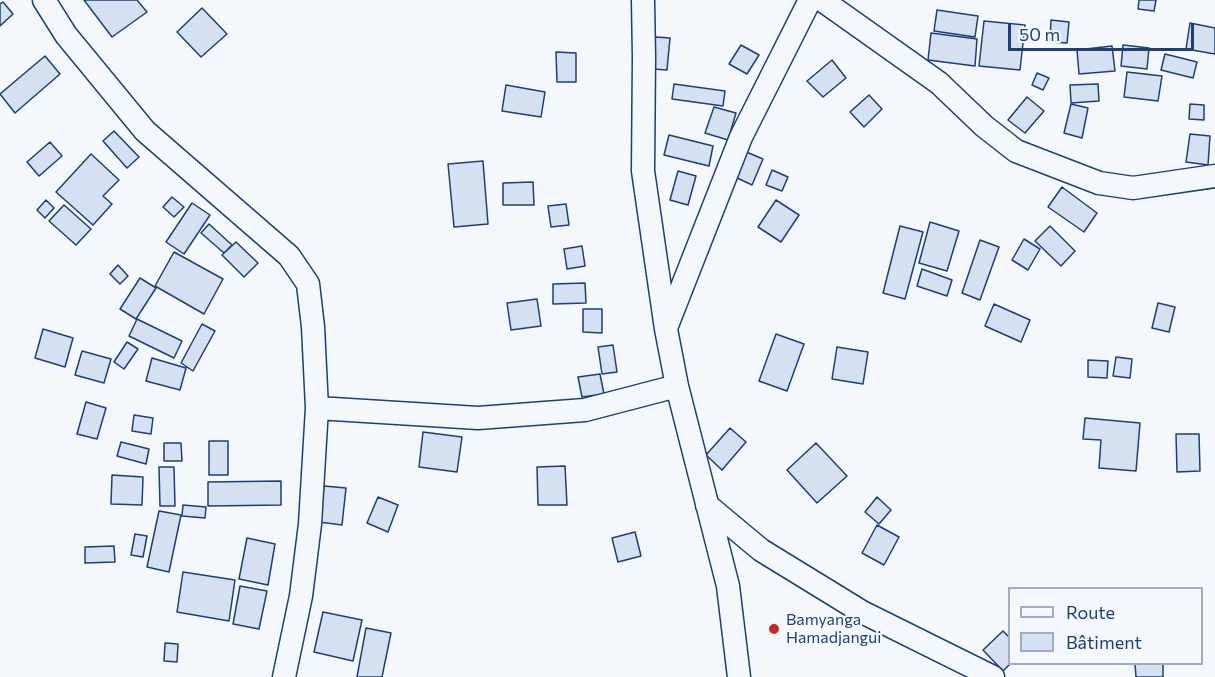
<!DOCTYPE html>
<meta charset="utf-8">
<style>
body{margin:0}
#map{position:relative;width:1215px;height:677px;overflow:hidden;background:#f4f7fb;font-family:Commissioner,sans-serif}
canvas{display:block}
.legend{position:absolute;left:1008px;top:587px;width:195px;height:78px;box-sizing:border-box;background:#f4f7fb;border:2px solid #9eadc5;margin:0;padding:8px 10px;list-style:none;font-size:18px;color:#1d3f73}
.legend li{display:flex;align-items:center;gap:12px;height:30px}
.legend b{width:30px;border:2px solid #9eadc5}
.scale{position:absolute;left:1008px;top:24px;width:186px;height:27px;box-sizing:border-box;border:3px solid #1d3f73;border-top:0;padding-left:8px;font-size:18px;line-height:21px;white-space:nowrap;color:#1d3f73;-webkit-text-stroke:4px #f4f7fb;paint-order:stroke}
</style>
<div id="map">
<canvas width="1215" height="677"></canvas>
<ul class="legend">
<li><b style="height:8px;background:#f4f7fb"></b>Route</li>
<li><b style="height:16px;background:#d5e0f0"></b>Bâtiment</li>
</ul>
<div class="scale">50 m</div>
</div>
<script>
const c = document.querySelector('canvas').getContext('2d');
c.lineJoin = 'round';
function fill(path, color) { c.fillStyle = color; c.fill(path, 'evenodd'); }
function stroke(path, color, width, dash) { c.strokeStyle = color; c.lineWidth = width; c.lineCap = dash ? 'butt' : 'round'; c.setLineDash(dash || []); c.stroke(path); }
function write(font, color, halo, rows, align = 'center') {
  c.font = font + ' Commissioner,sans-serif'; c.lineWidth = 4.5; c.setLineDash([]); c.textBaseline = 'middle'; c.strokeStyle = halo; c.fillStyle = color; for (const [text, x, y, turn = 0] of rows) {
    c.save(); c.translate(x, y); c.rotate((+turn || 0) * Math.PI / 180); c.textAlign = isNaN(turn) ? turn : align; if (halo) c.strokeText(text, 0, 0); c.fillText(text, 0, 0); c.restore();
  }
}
const building = new Path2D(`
 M84 0H137L147 12 112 37Z
 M1139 0H1156L1154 11 1138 9Z
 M3 2 13 14 0 26V4Z
 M202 8 227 34 201 57 177 32Z
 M937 10 978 16 975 37 934 31Z
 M1051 20 1069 22 1067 43 1050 42Z
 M984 21 1025 25 1020 70 979 66Z
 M1190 23 1215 28V54L1186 49Z
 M931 33 977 39 975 66 928 60Z
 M655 37 670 38 667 70 653 69Z
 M741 45 759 55 747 74 729 64Z
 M1123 45 1149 48 1147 69 1121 66Z
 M1112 46 1115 71 1079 74 1077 50Z
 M556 52 576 53V82H557Z
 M1165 54 1197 62 1193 78 1161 70Z
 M45 56 60 74 15 113 0 94Z
 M832 60 846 78 823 97 807 81Z
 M1127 72 1162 76 1158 101 1124 97Z
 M1037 73 1049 78 1043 90 1032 85Z
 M674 84 725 91 723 106 672 99Z
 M1098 84 1099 101 1071 103 1070 85Z
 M506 85 545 92 541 117 502 111Z
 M869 95 882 109 864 127 850 112Z
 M1027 97 1044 111 1025 133 1008 120Z
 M1071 104 1088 108 1082 138 1064 133Z
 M1190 104 1204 105V120L1189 119Z
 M714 107 736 113 728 140 705 133Z
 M114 131 139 157 127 168 103 141Z
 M1190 134 1210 136 1208 165 1186 162Z
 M669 135 713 146 709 166 664 155Z
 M50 142 62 156 39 176 27 162Z
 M744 151 763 159 752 185 733 176Z
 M91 154 119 180 103 196 112 204 93 225 56 192Z
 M483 161 488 224 454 227 448 164Z
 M772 170 788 177 782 191 766 185Z
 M678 171 696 176 688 205 670 200Z
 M533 182 534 205H503V183Z
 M1062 187 1097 213 1084 232 1048 207Z
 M172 197 184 207 174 217 163 207Z
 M46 200 54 208 45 218 37 210Z
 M776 200 799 215 781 242 758 227Z
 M192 203 210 215 184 254 166 242Z
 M566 204 569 225 551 227 548 206Z
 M64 205 91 229 76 245 49 221Z
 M930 222 959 231 947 271 919 263Z
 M209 224 232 245 224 253 201 233Z
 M900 226 923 232 905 299 883 293Z
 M1050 226 1075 251 1061 266 1035 241Z
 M1024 239 1040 249 1028 270 1012 260Z
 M980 240 999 247 980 300 962 293Z
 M236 242 258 263 244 277 222 255Z
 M582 246 585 266 567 269 564 249Z
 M174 252 223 279 204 314 155 286Z
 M118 265 128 276 120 284 110 274Z
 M922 269 952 280 947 296 917 286Z
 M140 278 156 288 136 319 120 309Z
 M585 283 586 303 553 304V284Z
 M537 299 541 326 511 330 507 303Z
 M1158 303 1175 307 1169 332 1152 328Z
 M994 304 1030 320 1021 342 985 326Z
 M583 309H602V333L583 332Z
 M137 319 182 341 174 358 129 336Z
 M202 324 215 331 193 371 181 363Z
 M43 329 73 338 65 367 35 358Z
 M776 334 804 344 787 391 759 381Z
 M127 342 138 349 124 369 114 362Z
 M613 345 617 372 602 374 598 347Z
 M837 347 868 352 863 384 832 379Z
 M82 351 111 359 104 383 75 375Z
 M1116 357 1132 359 1130 378 1113 376Z
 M152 358 186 368 180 390 146 381Z
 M1088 360 1108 361 1107 378 1088 377Z
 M600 374 604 394 582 397 578 377Z
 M86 402 106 408 97 439 77 434Z
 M134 415 153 418 151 434 132 431Z
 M1085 418 1140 423 1136 471 1099 468 1101 440 1083 439Z
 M730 428 746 442 722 470 706 455Z
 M423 432 462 437 457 472 419 467Z
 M1176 434H1199L1200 471 1177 472Z
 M209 441H228V475H209Z
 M121 442 149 449 146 464 117 456Z
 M164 443H181L182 461H164Z
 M816 443 847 476 817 503 787 470Z
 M565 466 567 505H538L537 467Z
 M159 467H174L175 506H160Z
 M112 475 143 477 142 505 111 504Z
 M281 481V505L208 506V482Z
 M324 486 346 488 342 525 319 522Z
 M378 497 398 505 388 532 367 523Z
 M877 497 891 510 879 524 865 512Z
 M183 505 206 507 205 518 182 516Z
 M159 511 181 515 169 572 147 567Z
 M877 525 899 537 884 565 862 553Z
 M635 532 641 556 618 562 612 538Z
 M135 534 147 536 143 557 131 555Z
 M247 538 275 544 268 585 239 579Z
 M114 546 115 562 85 563V547Z
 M183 572 235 580 229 621 177 612Z
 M240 586 267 591 259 629 233 624Z
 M323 612 362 620 353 661 314 652Z
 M366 628 391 633 382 677H357Z
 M1003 631 1010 638V664L1003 671 983 650Z
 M165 643 178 644 177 662 164 661Z
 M1135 664H1163V677H1136Z`);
const minor = new Path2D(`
 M44 0 66 35 145 131 289 256 308 284 313 327 317 408 310 524 301 596 284 677
 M643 0 644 57 643 171 666 329 677 386 728 586 739 677
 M822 0 939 83 984 126 1016 151 1099 183 1133 188 1215 176
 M666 328 741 137 810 0
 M317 408 478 418 585 410 677 386
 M707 505 761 550 862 612 993 677`);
const markers = [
 [774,629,6,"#c62828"]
];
const poiNames = [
 ["Bamyanga",786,620],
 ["Hamadjangui",786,638]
];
fill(building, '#d5e0f0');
stroke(building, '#1d3f73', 1.5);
stroke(minor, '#1d3f73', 25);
stroke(minor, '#f4f7fb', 22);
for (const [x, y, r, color] of markers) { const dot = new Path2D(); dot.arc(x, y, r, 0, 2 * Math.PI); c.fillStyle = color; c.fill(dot); stroke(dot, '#f4f7fb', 2); }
write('16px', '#1d3f73', '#f4f7fb', poiNames, 'left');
</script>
